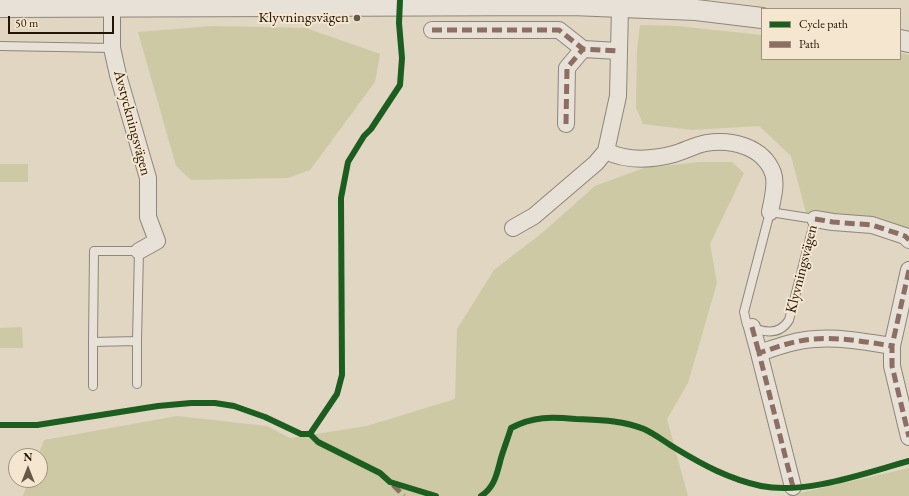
<!DOCTYPE html>
<meta charset="utf-8">
<style>
body{margin:0}
#map{position:relative;width:909px;height:496px;overflow:hidden;background:#e1d6c2;font-family:"EB Garamond",serif}
canvas{display:block}
.legend{position:absolute;left:761px;top:8px;width:140px;height:52px;box-sizing:border-box;background:#f4e6cf;border:1px solid #a0927e;margin:0;padding:5px 7px;list-style:none;font-size:12px;color:#231305}
.legend li{display:flex;align-items:center;gap:8px;height:20px}
.legend b{width:20px;border:1px solid #a0927e}
.north{position:absolute;left:8px;top:448px;width:40px;height:40px;box-sizing:border-box;background:#f4e6cf;border:1px solid #a0927e;border-radius:50%;rotate:0deg;font-size:11px;font-weight:700;line-height:16px;text-align:center;color:#231305}
.north::after{content:'';display:block;margin:auto;width:14px;height:18px;background:#665747;clip-path:polygon(50% 0,100% 100%,50% 72%,0 100%)}
.scale{position:absolute;left:8px;top:16px;width:106px;height:18px;box-sizing:border-box;border:2px solid #231305;border-top:0;padding-left:5px;font-size:12px;line-height:14px;white-space:nowrap;color:#231305;-webkit-text-stroke:3px #f4e6cf;paint-order:stroke}
</style>
<div id="map">
<canvas width="909" height="496"></canvas>
<ul class="legend">
<li><b style="height:5px;background:#1b5e20"></b>Cycle path</li>
<li><b style="height:5px;background:#8d6e63"></b>Path</li>
</ul>
<div class="north">N</div>
<div class="scale">50 m</div>
</div>
<script>
const c = document.querySelector('canvas').getContext('2d');
c.lineJoin = 'round';
function fill(path, color) { c.fillStyle = color; c.fill(path, 'evenodd'); }
function stroke(path, color, width, dash) { c.strokeStyle = color; c.lineWidth = width; c.lineCap = dash ? 'butt' : 'round'; c.setLineDash(dash || []); c.stroke(path); }
function write(font, color, halo, rows, align = 'center') {
  c.font = font + ' "EB Garamond",serif'; c.lineWidth = 4; c.setLineDash([]); c.textBaseline = 'middle'; c.strokeStyle = halo; c.fillStyle = color; for (const [text, x, y, turn = 0] of rows) {
    c.save(); c.translate(x, y); c.rotate((+turn || 0) * Math.PI / 180); c.textAlign = isNaN(turn) ? turn : align; if (halo) c.strokeText(text, 0, 0); c.fillText(text, 0, 0); c.restore();
  }
}
const green = new Path2D(`
 M640 25 677 26 762 35V59H900V53L909 55V230L894 225 806 213 791 156 759 126 692 130 643 124 636 108 637 50Z
 M213 26 306 28 380 54 375 82 310 170 288 178 191 180 176 166 138 32Z
 M700 162H732L744 173 710 244 717 283 688 383 667 419 688 496H23L29 480H40V456H38L44 440 177 416 267 426 290 438 367 426 455 399 457 329 494 270 542 233 595 186 644 168Z
 M0 164H28V182H0Z
 M22 327 23 348H0V328Z
 M909 468V496H787Z`);
const service = new Path2D(`
 M0 46 112 48
 M770 212 815 219 789 320C779 336 763 333 747 325L744 312Z
 M94 251H139L137 341 93 342Z
 M137 341V384
 M93 342V386`);
const minor = new Path2D(`
 M112 7V48L118 75 148 178V217L157 241 139 251
 M432 30H559L583 49 618 51
 M566 124 567 68 583 49
 M606 151C628 162 651 160 674 154 685 151 695 145 706 143 731 139 763 146 773 173 777 184 772 201 770 212
 M815 219 833 222 872 225 905 236 909 240
 M513 228 534 216 596 163 606 151 618 96 620 7
 M909 270 892 346V366L909 437
 M752 327 759 353
 M793 487 759 353C777 347 796 340 815 339 840 337 867 342 892 346`);
const tertiary = new Path2D(`
 M0 7 572 5 696 10 762 18
 M900 40 909 42`);
const quiet = new Path2D(`
 M432 30H559L583 49 618 51
 M566 124 567 68 583 49
 M815 219 833 222 872 225 905 236 909 240
 M909 270 892 346V366L909 437
 M752 327 759 353
 M393 485 404 496
 M793 487 759 353C777 347 796 340 815 339 840 337 867 342 892 346`);
const cycleway = new Path2D(`
 M0 425H37L158 406 191 403H215L234 406 265 417 301 434H310L318 442 380 473 390 482 436 496
 M310 434 337 394 342 375 341 198 348 162 364 136 371 129 400 85 402 58 399 23 400 0
 M481 496C495 487 497 473 501 458 504 448 508 438 511 428 534 416 551 417 576 419 599 420 622 420 644 429 655 434 665 442 675 448 703 465 729 479 761 486 806 495 865 473 909 461`);
const markers = [
 [357,18,4,"#665747"]
];
const poiNames = [
 ["Klyvningsvägen",349,18]
];
const streetNames = [
 ["Avstyckningsvägen",132,123,75],
 ["Klyvningsvägen",802,269,-76]
];
fill(green, '#ccc9a4');
stroke(service, '#8e8679', 10);
stroke(minor, '#8e8679', 18);
stroke(tertiary, '#8e8679', 22);
stroke(service, '#e7e1d7', 8);
stroke(minor, '#e7e1d7', 16);
stroke(tertiary, '#e7e1d7', 20);
stroke(quiet, '#8d6e63', 5, [10, 5]);
stroke(cycleway, '#1b5e20', 6);
for (const [x, y, r, color] of markers) { const dot = new Path2D(); dot.arc(x, y, r, 0, 2 * Math.PI); c.fillStyle = color; c.fill(dot); stroke(dot, '#f4e6cf', 1.5); }
write('15px', '#231305', '#f4e6cf', poiNames, 'right');
write('15px', '#231305', '#f4e6cf', streetNames);
</script>
